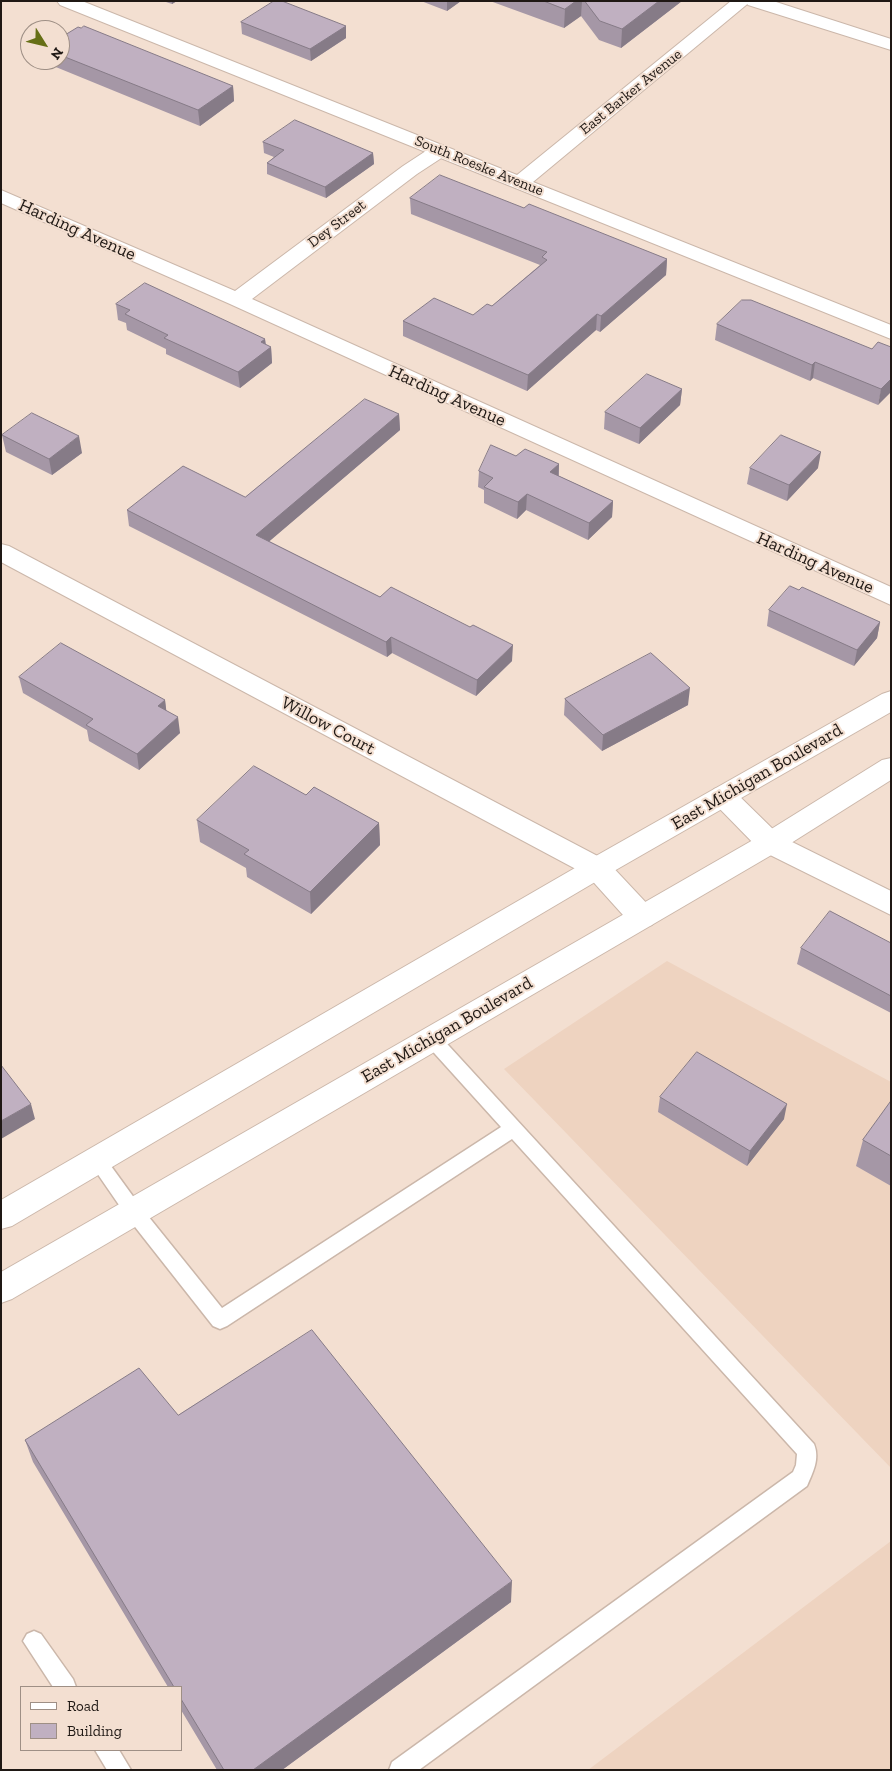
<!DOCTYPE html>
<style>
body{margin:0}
#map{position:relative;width:892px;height:1771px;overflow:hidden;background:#f3dfd1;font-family:"Zilla Slab",serif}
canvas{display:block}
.frame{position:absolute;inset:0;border:2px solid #1f1814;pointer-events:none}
.legend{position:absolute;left:20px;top:1686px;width:162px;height:65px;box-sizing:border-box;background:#f3dfd1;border:1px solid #9e8f85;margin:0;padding:6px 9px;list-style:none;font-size:15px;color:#1f1814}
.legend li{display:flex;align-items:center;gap:10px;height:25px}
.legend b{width:25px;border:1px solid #9e8f85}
.north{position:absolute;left:20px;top:20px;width:50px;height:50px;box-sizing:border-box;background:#f3dfd1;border:1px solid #9e8f85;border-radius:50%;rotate:126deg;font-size:14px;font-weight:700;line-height:20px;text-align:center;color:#1f1814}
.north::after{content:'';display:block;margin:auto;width:18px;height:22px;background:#666f16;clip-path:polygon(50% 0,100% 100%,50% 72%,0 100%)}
</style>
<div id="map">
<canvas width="892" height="1771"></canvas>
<div class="frame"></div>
<ul class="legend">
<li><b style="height:6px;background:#fff"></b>Road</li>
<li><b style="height:14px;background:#c0b0c1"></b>Building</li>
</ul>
<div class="north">N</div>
</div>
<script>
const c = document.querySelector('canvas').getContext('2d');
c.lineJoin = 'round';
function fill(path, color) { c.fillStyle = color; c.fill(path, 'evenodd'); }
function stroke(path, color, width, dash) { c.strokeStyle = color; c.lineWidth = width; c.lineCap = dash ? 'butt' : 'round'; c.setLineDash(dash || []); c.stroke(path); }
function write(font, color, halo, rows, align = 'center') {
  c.font = font + ' "Zilla Slab",serif'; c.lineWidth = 4; c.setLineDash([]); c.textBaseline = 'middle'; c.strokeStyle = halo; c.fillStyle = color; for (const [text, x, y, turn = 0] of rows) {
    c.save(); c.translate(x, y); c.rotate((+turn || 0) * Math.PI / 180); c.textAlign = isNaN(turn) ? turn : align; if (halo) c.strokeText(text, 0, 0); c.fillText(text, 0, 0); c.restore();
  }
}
const built = new Path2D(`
 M667 961 891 1082V1468L504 1069Z
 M891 1541V1770H588Z`);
const lane = new Path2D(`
 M432 1032 438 1034 814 1444C820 1459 813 1472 807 1486L419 1770H389L392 1762 793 1472 796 1465 797 1454 512 1139 227 1326 220 1329 213 1326 128 1218 88 1160 91 1155 97 1152 103 1155 140 1206 222 1308 501 1127 426 1044 423 1039 426 1034Z
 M34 1631 41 1634 73 1679 76 1687H53L23 1641 27 1634Z
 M95 1750H119L131 1770H107Z`);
const street = new Path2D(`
 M745 1H773L891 39V50L748 5Z
 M439 145 446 147 449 151 446 155 417 174 252 299 891 587V605L230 304 1 203V190L235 291 403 166 432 147Z
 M1 544 9 546 607 861 652 909 656 917 652 925 642 928 632 925 587 875 1 562Z
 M723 786 732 789 780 836 891 891V915L760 850 714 803 710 796 714 789Z`);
const secondary = new Path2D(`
 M57 1H82L517 175 731 1H751L533 182 891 325V339L60 5Z`);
const primary = new Path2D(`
 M891 691V712L607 875 12 1226 1 1229V1200L587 861 882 694Z
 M891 758V780L780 850 12 1299 1 1303V1272L760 836 882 760Z`);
const wall = new Path2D(`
 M163 1H177L172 4Z
 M421 1H461L447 11Z
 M490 1H682L621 48 599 40 581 16 564 28Z
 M241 22 346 26V38L311 61 242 34Z
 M60 38 233 86 234 101 200 126 46 63 45 60H60Z
 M263 142 373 153 374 164 326 198 267 174V163L274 157 264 153Z
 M410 198 524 208 667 259 666 275 600 332 596 330 527 391 403 336V321L473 315 492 306 540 265 411 214Z
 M116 304 265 339 266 345 271 347 272 363 240 388 166 354V349L127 330 126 323 118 320Z
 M717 324 872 349 891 347 878 405 813 378 810 381 715 340Z
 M682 389 680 405 639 444 604 429 605 412Z
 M399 414 400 430 269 541 380 597 512 661 476 696 392 653 387 657 129 526 127 510 245 497Z
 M2 435 82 453 52 475 6 452Z
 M516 456 559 464V476L613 501 612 517 588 540 526 510 517 519 484 503V490L478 487 479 471Z
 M750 468H818L787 501 747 484Z
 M799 590 880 622 877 638 854 666 767 626 769 610Z
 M19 677 165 700 166 711 180 733 139 770 89 741 87 730 23 693Z
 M565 699 688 705 602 751 564 715Z
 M306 795 379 823 380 845 311 914 247 877 246 868 200 842 197 820Z
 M891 943V1013L797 964 801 948Z
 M660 1097 784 1119 747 1166 658 1112Z
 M891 1101V1186L856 1166 863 1140Z
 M178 1415 511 1602 282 1770H217L181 1710V1687H168L33 1462 25 1440Z`);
const shadedWall = new Path2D(`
 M172 1H177L172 4Z
 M447 1H461L447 11Z
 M576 1H582L581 16 564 28 565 9Z
 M659 1H682L621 48 622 29Z
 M346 26V38L311 61 310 49Z
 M233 86 234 101 200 126 198 110Z
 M373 153 374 164 326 198 325 187Z
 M667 259 666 275 600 332 601 316Z
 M597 314 596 330 527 391 528 375Z
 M265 339 266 350 271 347 272 363 240 388 238 372 261 342Z
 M815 362 813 378 810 381 812 365Z
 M891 379V392L878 405 881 389Z
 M682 389 680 405 639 444 640 428Z
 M399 414 400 430 258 551 256 535Z
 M79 436 82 453 52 475 49 459Z
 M821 452 818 468 787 501 789 485Z
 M559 464 558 480 550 472Z
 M527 494 526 510 517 519 518 502Z
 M613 501 612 517 588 540 589 523Z
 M880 622 877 638 854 666 857 650Z
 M391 637 392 653 387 657 386 642Z
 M513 645 512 661 476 696 477 680Z
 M690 688 688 705 602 751 603 735Z
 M165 700 167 716 158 706Z
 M178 717 180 733 139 770 137 754Z
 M379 823 380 845 311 914 310 892Z
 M31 1104 35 1119 1 1139V1121Z
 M787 1104 784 1119 747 1166 750 1151Z
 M512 1581 511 1602 282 1770H253Z`);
const building = new Path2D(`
 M274 1H282L346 26 310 49 241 22Z
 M544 1H576L565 9Z
 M585 1H659L622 29 600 21Z
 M84 26 233 86 198 110 60 55V38L78 27 81 28Z
 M295 120 373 153 325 187 267 163 284 150 263 142Z
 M440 175 524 208 529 204 667 259 601 316 597 314 528 375 403 321 434 298 473 315 487 304 492 306 547 260 542 257 547 252 410 198Z
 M145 283 265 339 261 342 271 347 238 372 164 338 168 335 125 314 130 310 116 304Z
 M742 300H751L872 349 878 342 891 347V379L881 389 815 362 812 365 717 324Z
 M647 374 682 389 640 428 605 412Z
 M365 399 399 414 256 535 380 597 391 587 470 627 473 625 513 645 477 680 391 637 386 642 127 510 183 466 245 497Z
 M32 413 79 436 49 459 2 435Z
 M781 435 821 452 789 485 750 468Z
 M491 445 516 456 525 449 559 464 550 472 613 501 589 523 527 494 518 502 484 487 493 478 479 471Z
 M790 586 799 590 802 587 880 622 857 650 769 610Z
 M61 643 165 700 158 706 178 717 137 754 86 725 93 719 19 677Z
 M651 653 690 688 603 735 565 699Z
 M254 766 306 795 314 787 379 823 310 892 244 854 249 850 197 820Z
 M830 911 891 943V996L801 948Z
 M697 1052 787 1104 750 1151 660 1097Z
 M1 1065 31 1104 1 1121Z
 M891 1101V1156L863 1140Z
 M312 1330 512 1581 253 1770H224L181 1699V1687H174L25 1440 139 1368 178 1415Z`);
const farStreetnames = [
 ["East Barker Avenue",631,92,-39],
 ["South Roeske Avenue",479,166,22],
 ["Dey Street",337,224,-37]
];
const streetNames = [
 ["Harding Avenue",77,230,24],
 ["Harding Avenue",447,396,24],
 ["Harding Avenue",815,563,24],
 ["Willow Court",328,726,28],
 ["East Michigan Boulevard",757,777,-30],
 ["East Michigan Boulevard",447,1030,-30]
];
fill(built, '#eed3c0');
stroke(lane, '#cbb7aa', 3);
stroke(street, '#cbb7aa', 2);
stroke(secondary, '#cbb7aa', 2);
stroke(primary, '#cbb7aa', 2);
fill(lane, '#fff');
fill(street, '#fff');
fill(secondary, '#fff');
fill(primary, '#fff');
fill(wall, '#a597a6');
fill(shadedWall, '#867b87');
fill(building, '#c0b0c1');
stroke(building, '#867b87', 1);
write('15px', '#1f1814', '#f3dfd1', farStreetnames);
write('18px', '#1f1814', '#f3dfd1', streetNames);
</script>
